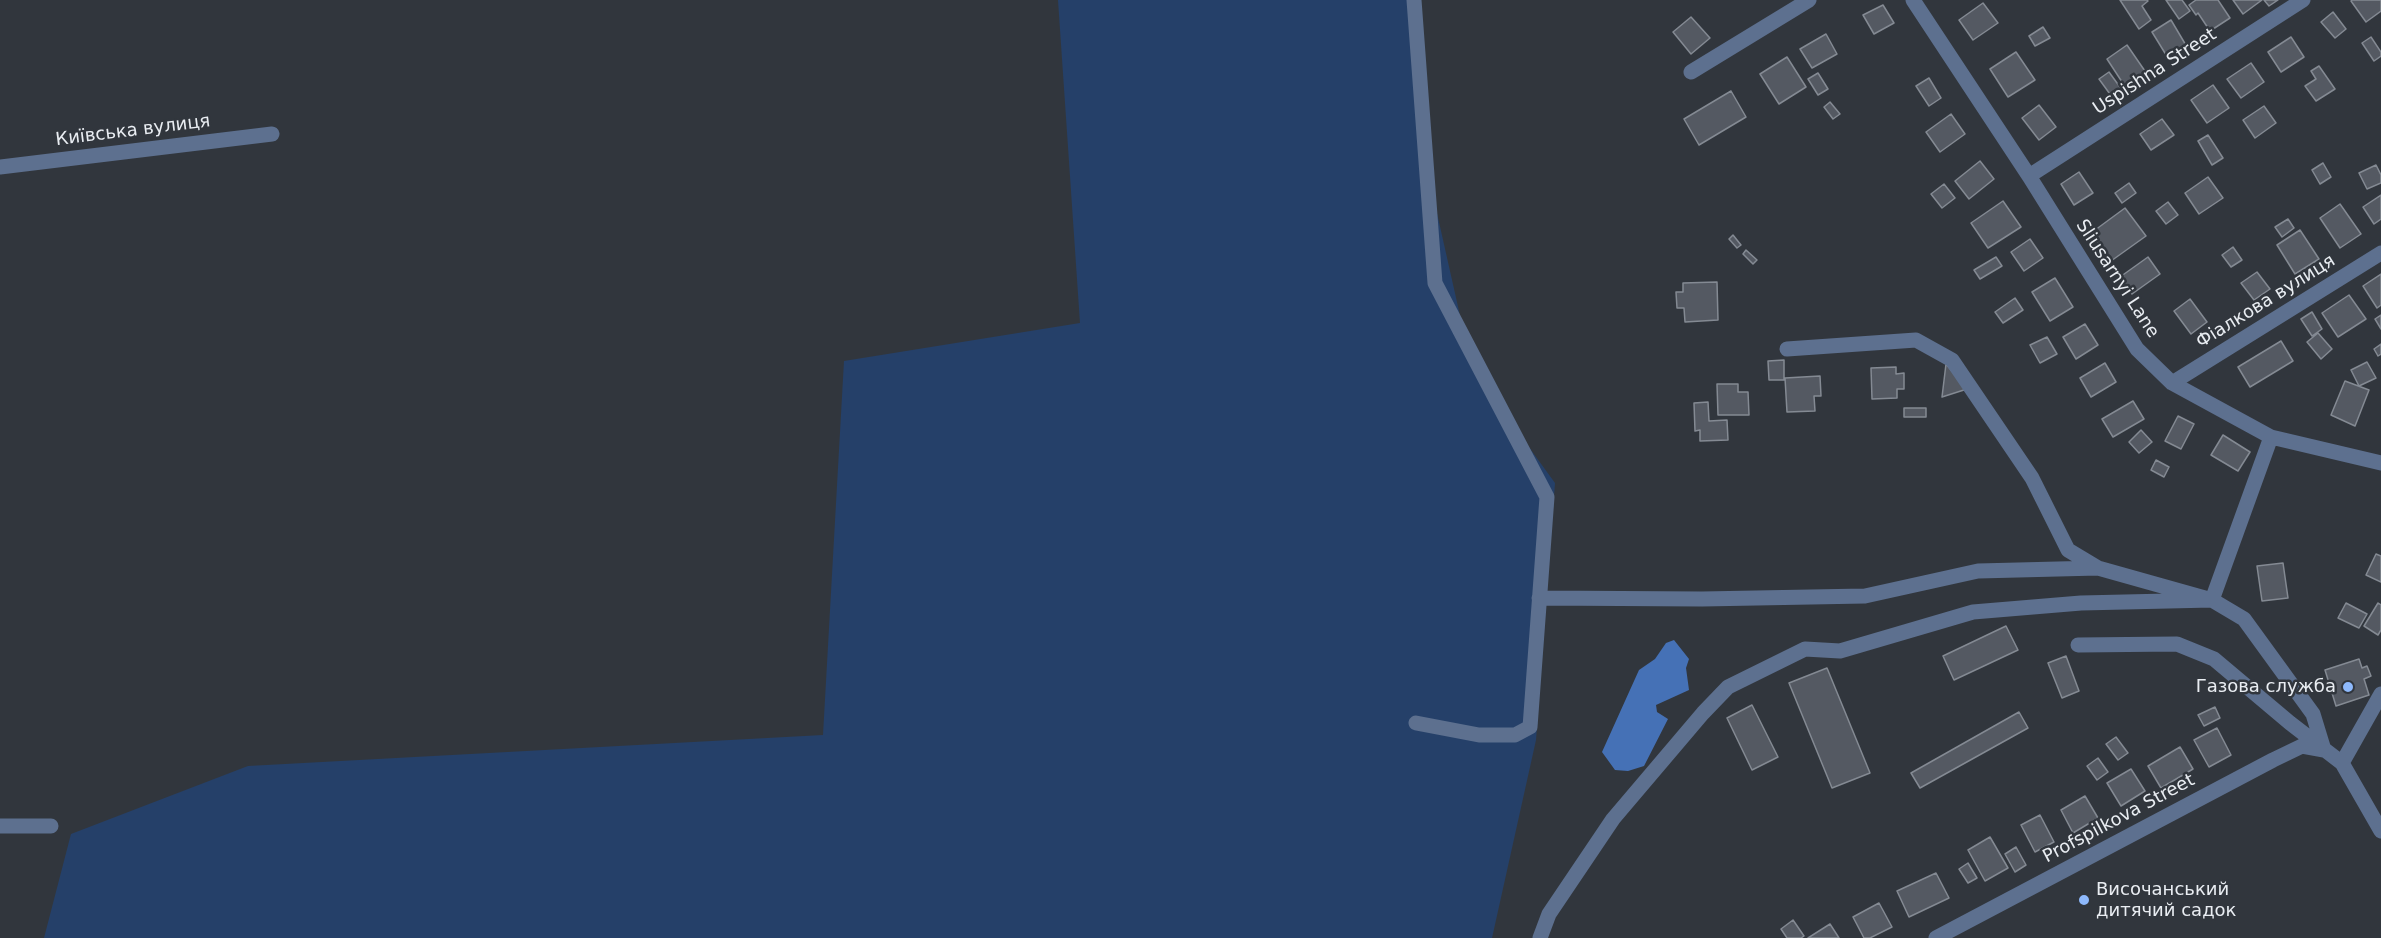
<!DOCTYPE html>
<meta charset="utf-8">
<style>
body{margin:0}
canvas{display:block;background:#31363d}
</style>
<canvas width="2381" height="938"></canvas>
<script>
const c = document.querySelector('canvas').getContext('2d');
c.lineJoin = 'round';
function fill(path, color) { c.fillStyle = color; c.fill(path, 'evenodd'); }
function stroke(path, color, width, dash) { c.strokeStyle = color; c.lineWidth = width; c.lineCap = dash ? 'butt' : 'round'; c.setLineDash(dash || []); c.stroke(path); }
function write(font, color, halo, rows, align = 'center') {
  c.font = font + ' "DejaVu Sans",sans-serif'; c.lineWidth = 5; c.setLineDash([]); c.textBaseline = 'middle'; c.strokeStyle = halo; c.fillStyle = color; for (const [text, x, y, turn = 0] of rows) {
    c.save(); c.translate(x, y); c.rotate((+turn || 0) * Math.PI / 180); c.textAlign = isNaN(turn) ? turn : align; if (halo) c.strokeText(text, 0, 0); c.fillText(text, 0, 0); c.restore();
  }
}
const green = new Path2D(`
 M1058 0H1416L1430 182 1472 369 1555 483 1536 740 1492 938H44L71 834 248 766 823 735 844 361 1080 323Z`);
const water = new Path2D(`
 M1674 640 1689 659 1686 668 1689 690 1656 705 1657 712 1668 719 1644 766 1628 771 1615 770 1602 752 1639 670 1655 659 1666 643Z`);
const building = new Path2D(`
 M2120 0H2147L2148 1 2142 6 2151 20 2139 29Z
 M2166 0H2182L2190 11 2179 19Z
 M2196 0H2218L2230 18 2210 31 2198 13 2196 15 2189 5Z
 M2233 0H2262L2243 14Z
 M2264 0H2278L2269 6Z
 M2352 0H2381V11L2366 22 2351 1Z
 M1983 3 1998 23 1973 40 1959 20Z
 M1883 5 1894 23 1874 34 1863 15Z
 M2333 12 2346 29 2335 38 2321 22Z
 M1691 17 1710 38 1691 54 1673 32Z
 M2171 20 2187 47 2168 58 2152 32Z
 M2043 27 2050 38 2035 46 2029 36Z
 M1826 34 1837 54 1812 68 1800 49Z
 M2291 37 2304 57 2281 72 2268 52Z
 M2371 37 2381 52V56L2374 61 2362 43Z
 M2127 45 2147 74 2126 88 2107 59Z
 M2016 52 2035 80 2008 97 1990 69Z
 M1787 57 1806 87 1779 104 1760 74Z
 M2251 63 2264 82 2241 98 2227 79Z
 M2319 66 2335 89 2316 101 2305 86 2316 79 2311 71Z
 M2109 72 2125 94 2115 101 2099 79Z
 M1818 73 1828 89 1818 95 1808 79Z
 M1929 78 1941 98 1929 106 1916 86Z
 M2213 85 2229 108 2207 123 2191 100Z
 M1731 91 1746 117 1699 145 1684 119Z
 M1830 102 1840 114 1833 119 1824 107Z
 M2039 105 2056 127 2039 140 2022 118Z
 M2264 106 2276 123 2255 138 2243 120Z
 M1951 114 1965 134 1940 152 1926 132Z
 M2162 119 2174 135 2151 150 2140 134Z
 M2208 135 2223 158 2212 165 2198 141Z
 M1980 161 1994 179 1969 199 1955 181Z
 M2323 163 2331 177 2320 184 2312 170Z
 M2376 165 2381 175V183L2367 189 2359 173Z
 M2079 172 2093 193 2074 205 2061 184Z
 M2208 177 2223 198 2199 214 2185 193Z
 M2129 183 2136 193 2122 203 2115 193Z
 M1944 184 1955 198 1942 208 1931 194Z
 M2381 195V219L2374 224 2363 207Z
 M2003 201 2021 227 1988 248 1971 223Z
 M2168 202 2178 215 2166 224 2156 211Z
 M2340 204 2361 234 2340 248 2320 218Z
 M2125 208 2146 236 2111 261 2091 233Z
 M2288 219 2294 228 2282 237 2275 227Z
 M2300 230 2319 259 2295 274 2277 245Z
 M1733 235 1741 245 1737 248 1729 239Z
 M2030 239 2043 258 2024 271 2011 252Z
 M2233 247 2242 260 2231 267 2222 255Z
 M1746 250 1757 260 1753 264 1743 254Z
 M1996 257 2002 266 1980 279 1974 270Z
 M2148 257 2160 274 2132 294 2120 277Z
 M2257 272 2270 289 2254 300 2241 283Z
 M2381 274V305L2377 308 2363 286Z
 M2055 278 2073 307 2050 321 2032 292Z
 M1717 282 1718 320 1685 322 1684 308H1677L1676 292H1683V283Z
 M2349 295 2366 319 2338 337 2322 313Z
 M2015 298 2023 310 2003 323 1995 312Z
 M2190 299 2207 322 2191 334 2174 311Z
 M2312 312 2322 329 2312 336 2301 319Z
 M2381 315V329L2375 319Z
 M2085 324 2098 345 2076 359 2063 337Z
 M2318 333 2332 349 2321 359 2307 342Z
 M2047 337 2057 354 2040 363 2030 345Z
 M2281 341 2293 361 2250 387 2238 367Z
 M2381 344V354L2378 356 2374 349Z
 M1784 360V380H1769L1768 361Z
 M2367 362 2376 378 2359 386 2351 370Z
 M2105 363 2116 382 2091 397 2080 378Z
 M1946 364 1967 389 1942 397Z
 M1896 367V374L1904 373V389H1897V398L1872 399 1871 368Z
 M1820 376 1821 396H1814L1815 411 1787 412 1785 378Z
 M2345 381 2369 390 2355 426 2331 415Z
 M1717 384H1738V392H1748L1749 415H1718Z
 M2133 401 2144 419 2113 437 2102 419Z
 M1708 402 1709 421 1727 420 1728 440 1700 441V430L1695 431 1694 403Z
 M1904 408H1926V417H1904Z
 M2178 416 2194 424 2181 449 2165 441Z
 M2141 430 2152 442 2139 453 2129 442Z
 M2223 435 2250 452 2238 471 2211 455Z
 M2156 460 2169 467 2164 477 2151 470Z
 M2376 554 2381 556V582L2366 575Z
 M2283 563 2288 598 2262 601 2257 566Z
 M2346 603 2367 614 2359 628 2338 618Z
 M2378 603 2381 605V630L2378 635 2364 626Z
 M2006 626 2018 650 1954 680 1943 656Z
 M2066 656 2079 691 2062 698 2048 663Z
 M2359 659 2362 668 2367 666 2371 676 2364 679 2369 695 2336 706 2325 670Z
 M1827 668 1870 773 1832 788 1789 683Z
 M1752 705 1778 757 1752 770 1727 718Z
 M2215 707 2220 718 2204 726 2198 715Z
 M2019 712 2028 728 1920 788 1911 773Z
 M2217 728 2231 755 2209 767 2194 740Z
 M2116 737 2128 753 2118 760 2106 744Z
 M2180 747 2193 769 2161 788 2148 766Z
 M2098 758 2108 772 2097 780 2087 766Z
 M2131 769 2145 791 2121 806 2107 783Z
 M2085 796 2098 818 2073 833 2061 810Z
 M2040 815 2054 842 2035 852 2021 825Z
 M1990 837 2008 868 1985 881 1968 850Z
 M2016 847 2026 865 2015 872 2005 854Z
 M1968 863 1977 878 1968 883 1959 869Z
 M1936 873 1949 898 1909 917 1897 891Z
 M1879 903 1892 927 1870 938H1864L1853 917Z
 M1793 920 1804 936 1801 938H1787L1781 929Z
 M1830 924 1839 938H1808Z`);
const minor = new Path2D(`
 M1414 0 1435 283 1547 497 1530 727 1515 735H1479L1416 723
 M1913 0 2029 176 2137 349 2172 383 2271 437 2381 463
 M1691 72 1809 0
 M0 167 272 134
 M2029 176 2303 0
 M1787 349 1916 340 1952 360 2032 478 2068 550 2098 568
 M2172 383 2381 253
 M1539 598 1702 599 1865 596 1978 571 2098 568 2212 600 2244 619 2313 714 2324 750
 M2078 645 2177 644 2214 659 2290 723 2342 763 2381 831
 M2342 763 2381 694
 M0 826H51
 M1540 938 1549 914 1613 819 1703 713 1728 687 1805 649 1840 651 1973 612 2081 603 2212 600 2271 437
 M1936 938 2273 760 2302 746 2324 750`);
const markers = [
 [2348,687,6,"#8eb9fc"],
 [2084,900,6,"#8eb9fc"]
];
const streetNames = [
 ["Uspishna Street",2155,72,-33],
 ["Київська вулиця",133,131,-7],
 ["Sliusarnyi Lane",2117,279,57],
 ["Фіалкова вулиця",2266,302,-32],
 ["Profspilkova Street",2119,819,-28]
];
const poiNames = [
 ["Газова служба",2336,687],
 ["Височанський",2096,890,"left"],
 ["дитячий садок",2096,911,"left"]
];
fill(green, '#254069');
fill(water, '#4571b6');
fill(building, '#545962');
stroke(building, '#848a93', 1.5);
stroke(minor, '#5d708f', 15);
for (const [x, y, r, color] of markers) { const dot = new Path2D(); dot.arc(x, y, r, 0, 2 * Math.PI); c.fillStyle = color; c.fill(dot); stroke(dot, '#31363d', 2); }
write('18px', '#e9edf2', '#31363d', streetNames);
write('18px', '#e9edf2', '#31363d', poiNames, 'right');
</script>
